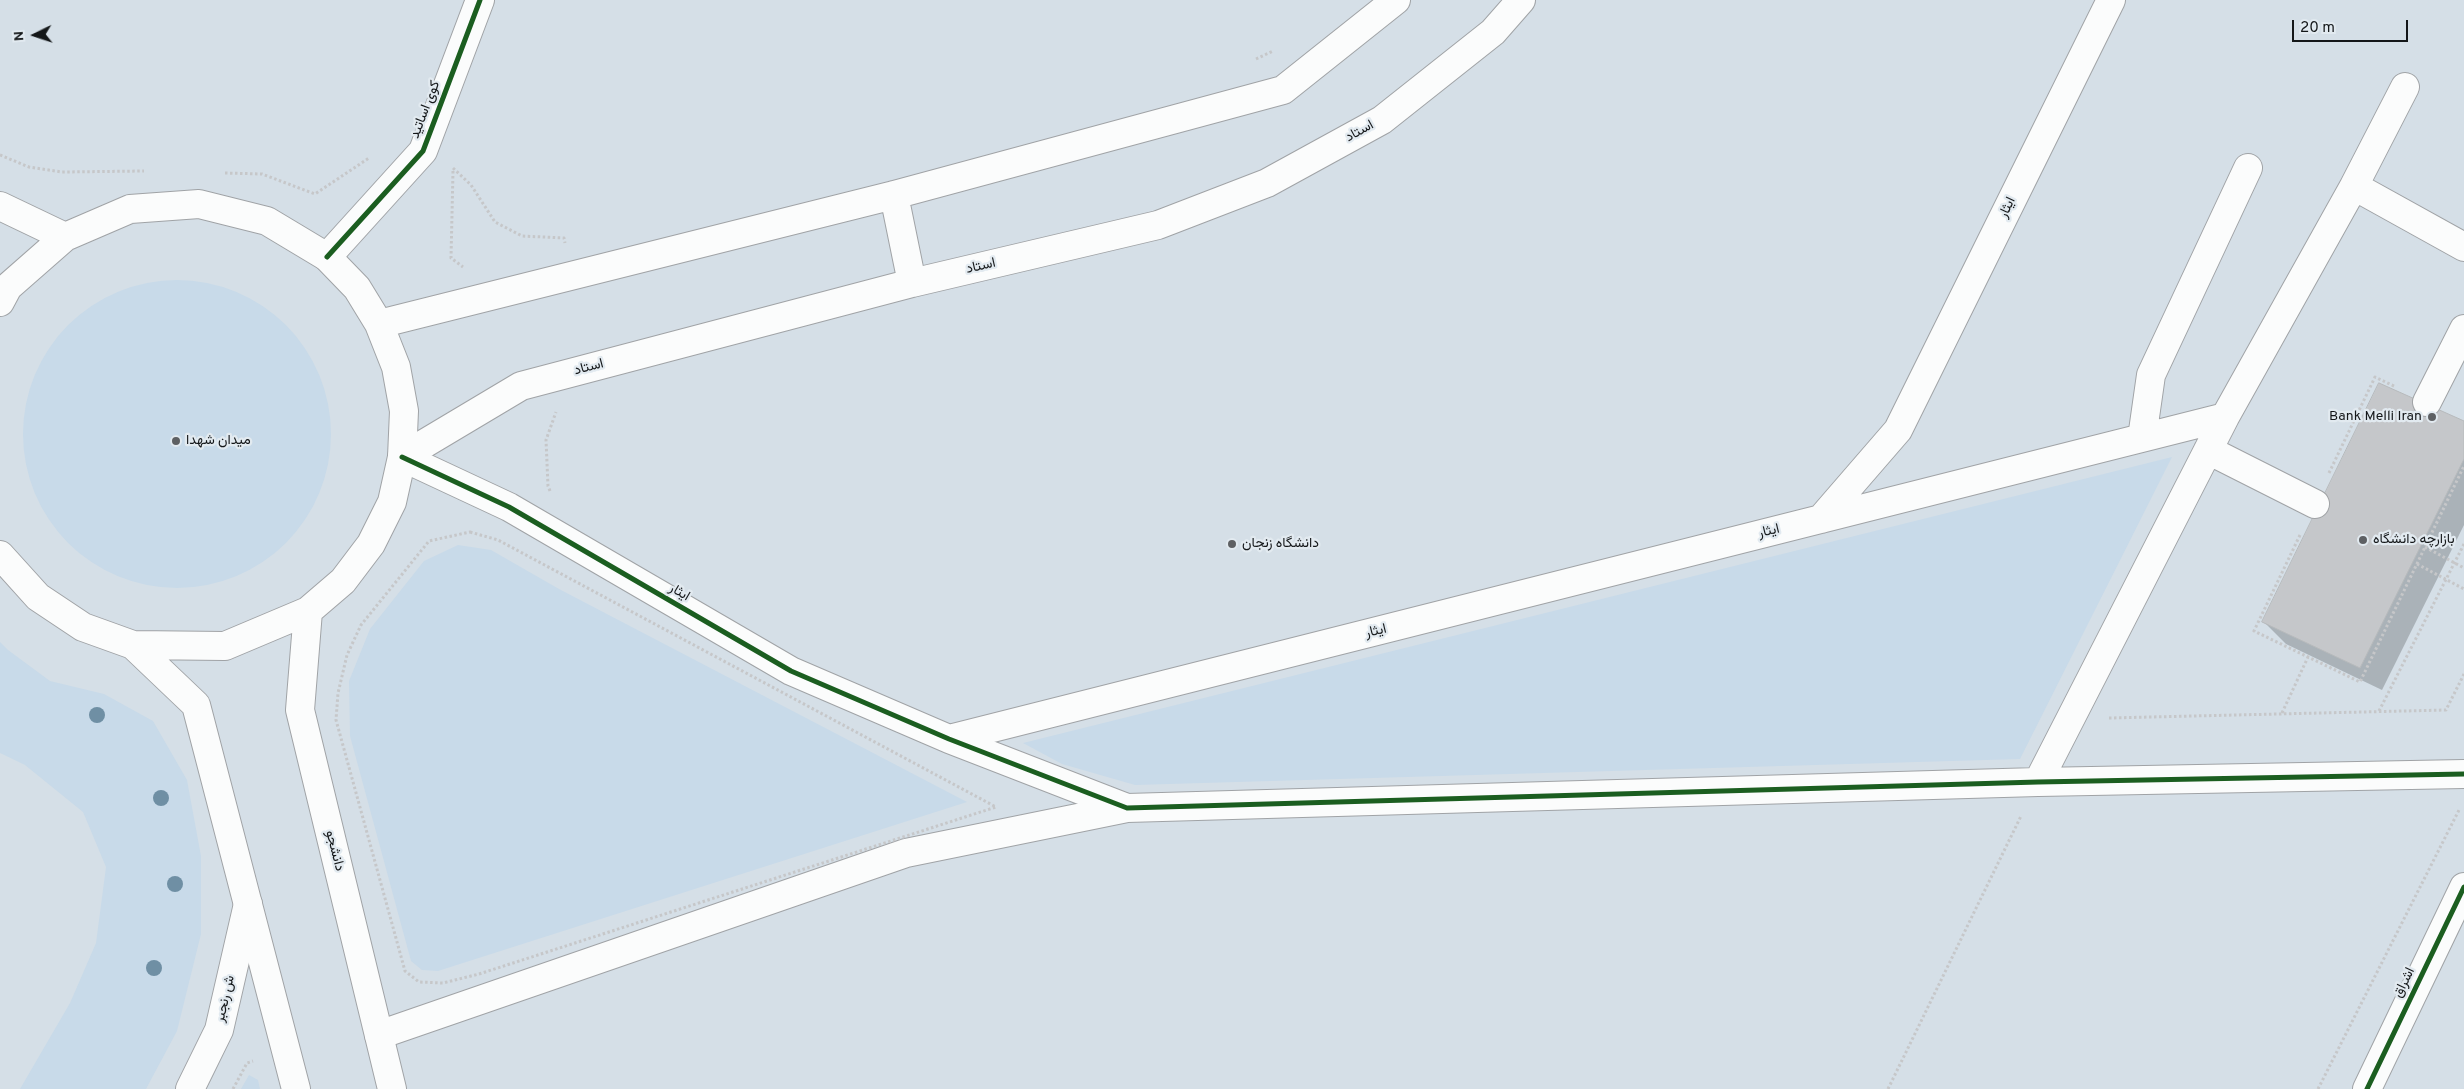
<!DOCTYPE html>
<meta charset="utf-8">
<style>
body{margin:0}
#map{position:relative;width:2464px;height:1089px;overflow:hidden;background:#e6e9ec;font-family:Overpass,sans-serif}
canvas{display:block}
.north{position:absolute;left:10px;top:10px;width:50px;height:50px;-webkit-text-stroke:4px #e2eaf0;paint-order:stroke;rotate:266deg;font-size:14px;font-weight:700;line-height:20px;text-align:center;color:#141719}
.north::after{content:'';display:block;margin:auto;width:18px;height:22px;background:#141719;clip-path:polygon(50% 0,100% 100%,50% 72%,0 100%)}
.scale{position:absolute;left:2292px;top:20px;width:116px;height:22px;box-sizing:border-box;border:2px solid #141719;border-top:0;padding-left:6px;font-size:15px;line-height:18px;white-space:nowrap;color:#141719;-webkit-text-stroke:4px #e2eaf0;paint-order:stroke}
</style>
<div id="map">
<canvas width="2464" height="1089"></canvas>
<div class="north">N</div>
<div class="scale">20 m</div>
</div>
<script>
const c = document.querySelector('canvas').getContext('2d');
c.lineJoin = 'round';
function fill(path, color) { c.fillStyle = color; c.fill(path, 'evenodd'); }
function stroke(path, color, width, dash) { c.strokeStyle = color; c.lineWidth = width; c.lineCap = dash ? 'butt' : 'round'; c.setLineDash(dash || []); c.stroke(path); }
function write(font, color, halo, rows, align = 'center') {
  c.font = font + ' Overpass,Vazirmatn,sans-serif'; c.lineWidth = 4.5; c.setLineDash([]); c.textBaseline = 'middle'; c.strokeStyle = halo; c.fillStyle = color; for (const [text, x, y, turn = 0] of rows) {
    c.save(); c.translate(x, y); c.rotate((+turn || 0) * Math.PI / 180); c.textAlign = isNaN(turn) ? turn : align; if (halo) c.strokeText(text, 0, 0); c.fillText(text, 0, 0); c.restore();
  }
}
const built = new Path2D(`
 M0 0H2464V1089H0Z`);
const green = new Path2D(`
 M23 434a154 154 0 1 1 308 0a154 154 0 1 1-308 0Z
 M2172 457 2020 759 1135 785 1062 764 1023 743Z
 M458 545 491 550 559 589 967 802 438 971 422 970 411 961 350 736 349 681 370 629 424 561Z
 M0 642 8 650 50 681 104 694 153 721 187 780 201 856V934L177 1031 146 1089H20L70 1003 96 943 106 867 83 812 25 765 0 753Z
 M249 1075 258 1080 260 1089H241Z`);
const shadow = new Path2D(`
 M2464 423V525L2382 690 2286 644 2264 622Z`);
const building = new Path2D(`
 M2379 383 2464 421V459L2360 668 2262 622Z`);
const path = new Path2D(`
 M1256 59 1273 51
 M0 155 29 167 62 172 144 171
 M453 168 471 185 495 222 522 236 564 238 565 243
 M453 171 451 258 463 267
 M225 173 262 174 315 194 369 158
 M2329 473 2375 377 2396 387
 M550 491 548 486 546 440 556 412
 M470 532 498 540 996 807 479 974 443 983 419 982 405 971 336 720 338 693 347 655 361 625 429 541Z
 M2300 535 2254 631 2360 682 2464 466
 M2425 547 2464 568
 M2417 564 2464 589
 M2379 711 2464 544
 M2282 713 2308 657
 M2109 718 2446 710 2464 674
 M233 1089 247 1063 253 1061
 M1888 1089 2021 816
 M2318 1089 2460 808`);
const minor = new Path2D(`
 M2354 186 2405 87
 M327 257 423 151 480 0
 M2427 402 2464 329
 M2142 438 2151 375 2248 168
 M2208 450 2315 504
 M402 457 509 507 791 671 949 739 1127 808 2038 782 2464 774
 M1821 519 1898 430 2111 0
 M949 739 2225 417 2354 186 2464 247
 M2038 782 2225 417
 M379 1035 906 853 1127 808
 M190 1089 219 1030 248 904
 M2367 1089 2464 887`);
const major = new Path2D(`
 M894 195 912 283
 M0 206 65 237
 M0 302 8 287 65 237 130 209 199 204 267 221 327 257 357 288 379 324 396 367 404 411 402 457 392 502 371 544 343 581 308 611 225 646 133 645 83 627 38 597 0 555
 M379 324 894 195 1283 90 1396 0
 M402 457 521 386 912 283 1158 225 1267 183 1382 120 1493 32 1521 0
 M308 611 300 710 392 1089
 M133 645 196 705 296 1089`);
const cycleway = new Path2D(`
 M327 257 423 151 480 0
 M402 457 509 507 791 671 949 739 1127 808 2038 782 2464 774
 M2367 1089 2464 887`);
const trees = [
 [97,715],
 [161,798],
 [175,884],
 [154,968]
];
const markers = [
 [2432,417,5,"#5e6063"],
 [176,441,5,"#5e6063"],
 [2363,540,5,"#5e6063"],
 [1232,544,5,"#5e6063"]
];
const streetNames = [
 ["کوی اساتید",426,110,-69],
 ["استاد",1360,132,-29],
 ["ایثار",2008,208,-64],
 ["استاد",981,267,-13],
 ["استاد",589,368,-15],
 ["ایثار",1769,532,-14],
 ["ایثار",679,593,30],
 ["ایثار",1376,632,-14],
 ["دانشجو",334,851,76],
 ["اشراق",2405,983,-64],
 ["ش رنجبر",226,999,-77]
];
const poiNames = [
 ["Bank Melli Iran",2422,417,"right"],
 ["میدان شهدا",186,441],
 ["بازارچه دانشگاه",2373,540],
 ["دانشگاه زنجان",1242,544]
];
fill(built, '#d5dfe7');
fill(green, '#c8dae9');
fill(shadow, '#0003');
fill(building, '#c5c7ca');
stroke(building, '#b7babc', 1);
stroke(minor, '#a0a3a6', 30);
stroke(major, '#a0a3a6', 30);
stroke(path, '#c6c7c9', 3, [2.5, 2.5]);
stroke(minor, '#fbfcfc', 28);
stroke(major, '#fbfcfc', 28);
stroke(cycleway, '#1b5e20', 5);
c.fillStyle = '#6f8fa4';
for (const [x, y] of trees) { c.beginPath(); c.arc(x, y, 8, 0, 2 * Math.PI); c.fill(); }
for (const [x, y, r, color] of markers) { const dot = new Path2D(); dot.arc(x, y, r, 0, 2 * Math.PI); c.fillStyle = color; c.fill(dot); stroke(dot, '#e2eaf0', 2); }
write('14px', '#141719', '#e2eaf0', streetNames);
write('14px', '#141719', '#e2eaf0', poiNames, 'left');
</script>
